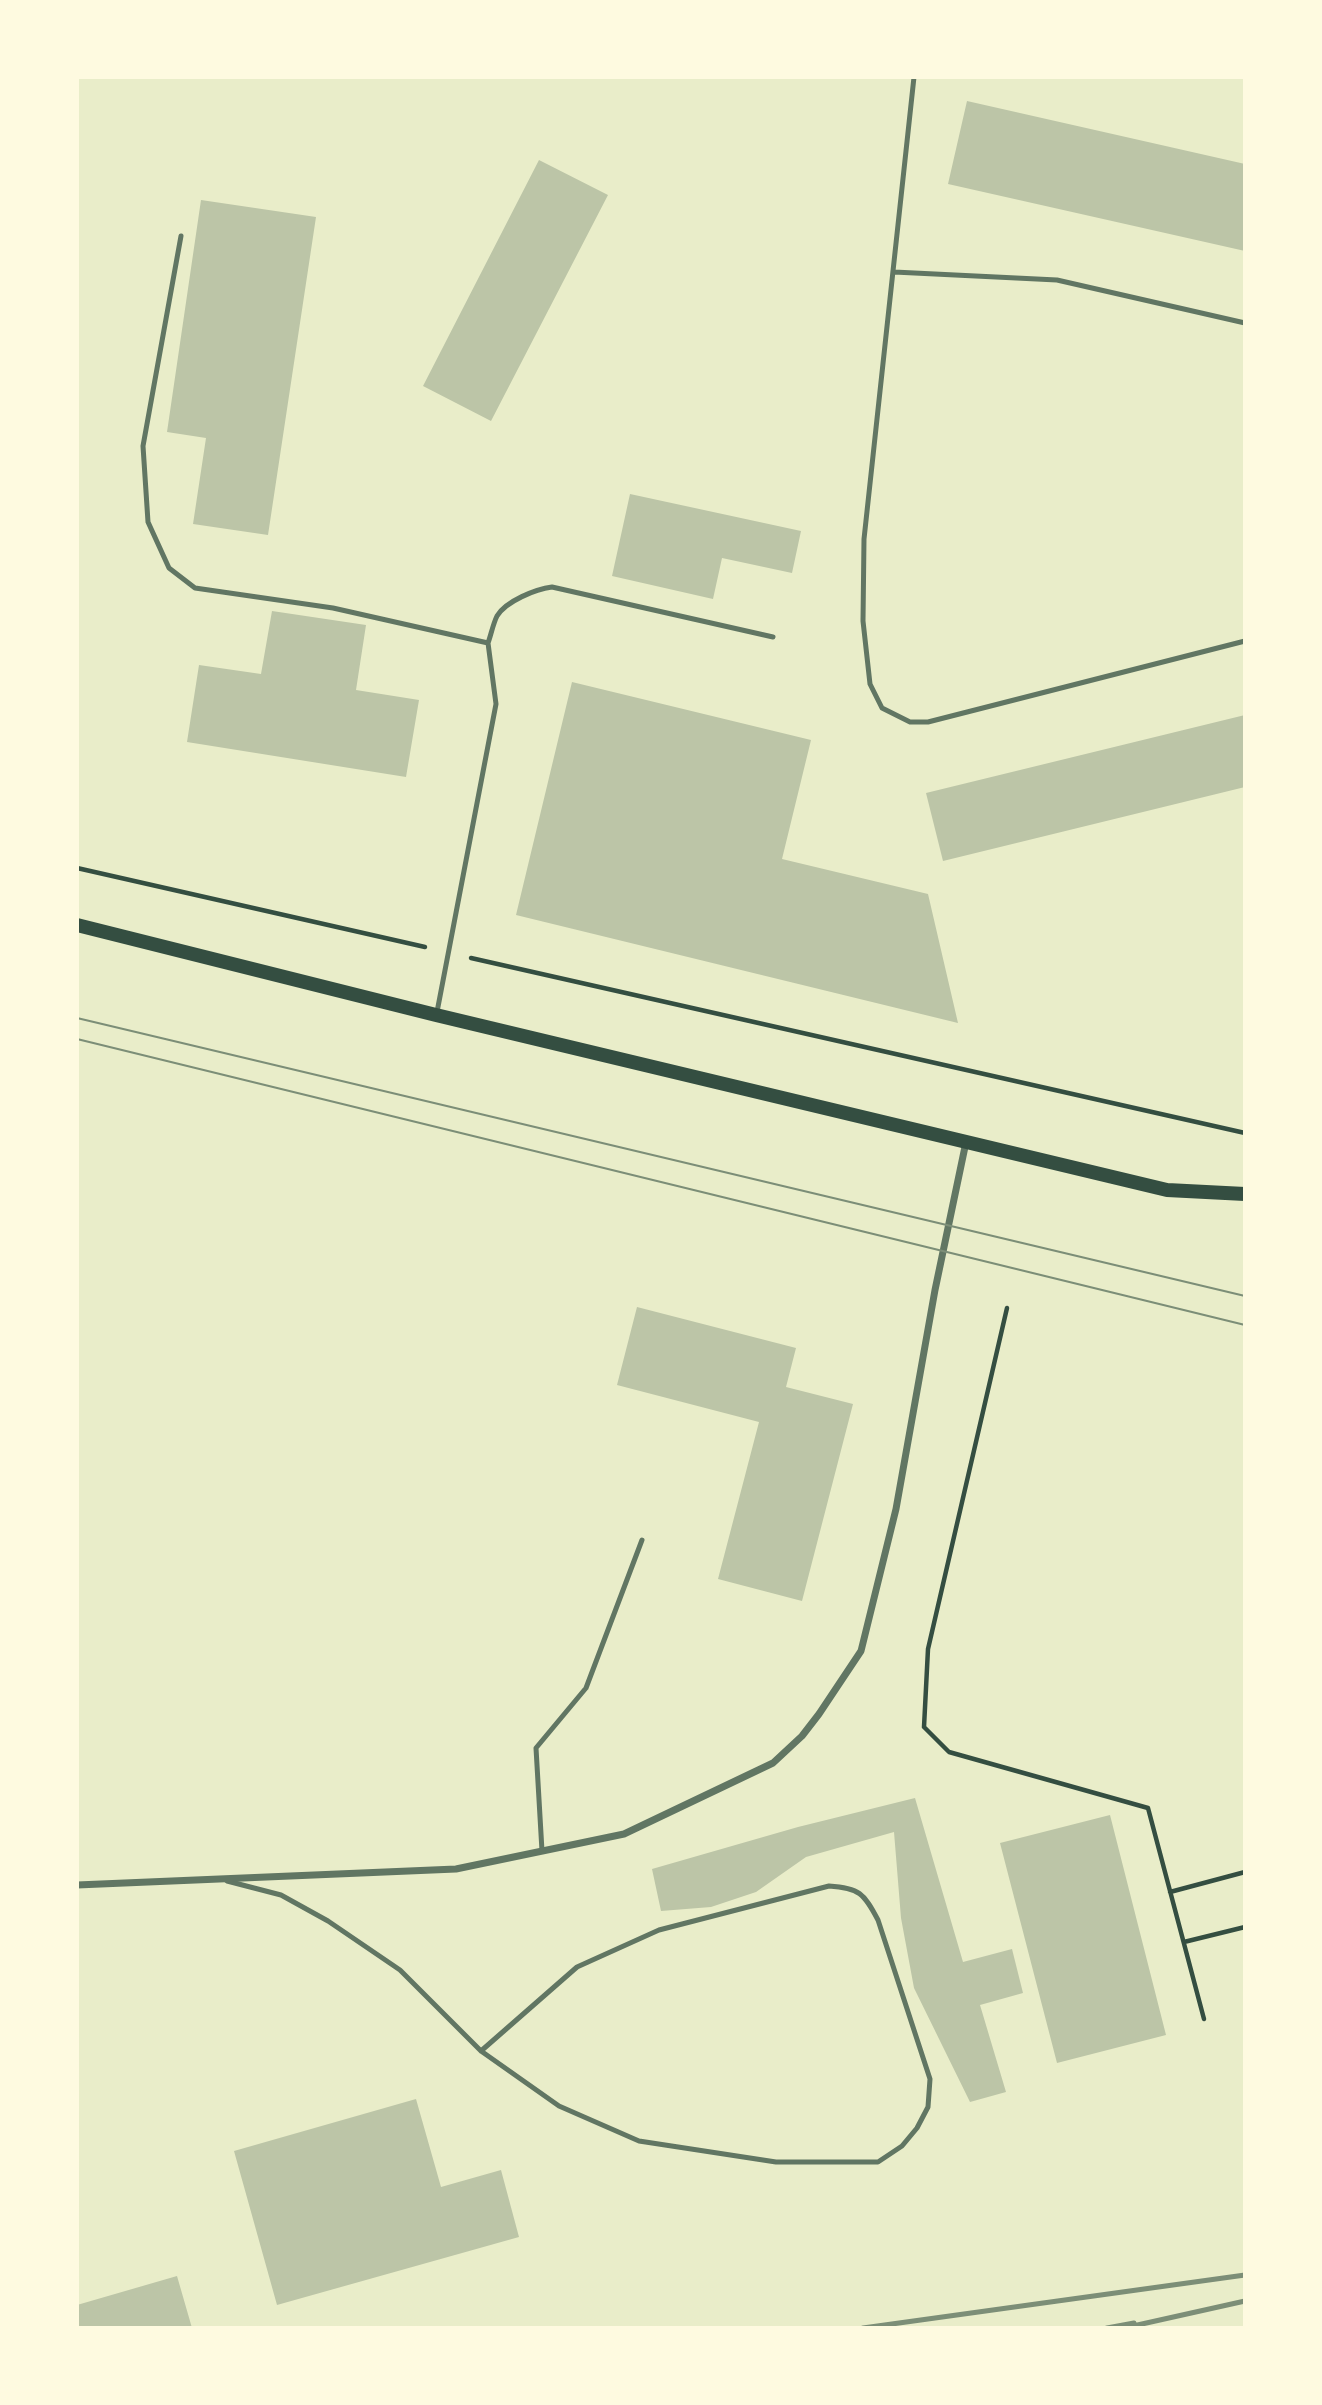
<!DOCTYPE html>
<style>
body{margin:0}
#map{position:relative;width:1322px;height:2405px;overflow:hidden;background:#e9edc9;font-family:Mulish,sans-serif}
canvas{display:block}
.frame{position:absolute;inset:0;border:79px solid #fefae0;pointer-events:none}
</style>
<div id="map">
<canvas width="1322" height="2405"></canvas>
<div class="frame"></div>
</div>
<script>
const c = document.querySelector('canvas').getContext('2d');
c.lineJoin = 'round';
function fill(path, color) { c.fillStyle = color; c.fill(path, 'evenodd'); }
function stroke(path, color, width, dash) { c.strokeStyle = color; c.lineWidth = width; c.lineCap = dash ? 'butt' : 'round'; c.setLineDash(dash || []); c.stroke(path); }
const building = new Path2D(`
 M967 101 1245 164V251L948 184Z
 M539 160 608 195 491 421 423 386Z
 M201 200 316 217 268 535 193 524 206 438 167 432Z
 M630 494 801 531 792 573 722 558 713 599 612 576Z
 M272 611 366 625 356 690 419 700 406 777 187 742 199 665 261 674Z
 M572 682 811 740 782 859 928 894 958 1023 516 915Z
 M1245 715V787L943 861 926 793Z
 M637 1307 796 1348 786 1387 853 1404 802 1601 718 1579 759 1422 617 1385Z
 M915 1798 963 1962 1012 1949 1023 1993 980 2005 1006 2092 970 2102 914 1988 901 1918 894 1832 806 1857 756 1892 711 1907 661 1911 652 1869 798 1827Z
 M1110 1815 1166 2035 1057 2063 1000 1843Z
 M416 2099 441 2187 501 2170 519 2237 277 2305 234 2151Z
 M177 2276 192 2328H77V2305Z`);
const path = new Path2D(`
 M77 868 425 947
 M471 958 1245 1133
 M1007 1308 928 1649 924 1727 949 1752 1148 1808 1204 2019
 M1170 1892 1245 1872
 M1184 1942 1245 1927`);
const service = new Path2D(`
 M914 77 864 539 863 621 870 684 882 708 910 722H928L1245 641
 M181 236 143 446 148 522 169 568 195 588 333 608 488 643 496 704 437 1012
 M894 272 1057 280 1245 323
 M488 643C491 635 493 624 497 616 506 601 536 589 552 587L773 637
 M542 1851 536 1748 586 1688 642 1540
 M227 1881 281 1895 328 1921 400 1970 481 2051 559 2106 639 2141 776 2162H878L902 2146 917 2128 928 2107 930 2079 878 1920C864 1893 859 1888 829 1886L659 1930 577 1967 481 2051`);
const minor = new Path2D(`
 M77 1885 456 1869 624 1834 773 1763 802 1736 819 1714 861 1651 896 1509 935 1290 966 1142`);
const secondary = new Path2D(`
 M77 925 436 1015 1167 1190 1245 1194`);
const tram = new Path2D(`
 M77 1018 1245 1296
 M77 1039 1245 1325`);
const rail = new Path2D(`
 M863 2328 1245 2275
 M1107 2328 1134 2323
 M1124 2328 1245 2301`);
fill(building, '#bcc5a7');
stroke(path, '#344e41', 4.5);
stroke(service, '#617663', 5);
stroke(minor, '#617663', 7);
stroke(secondary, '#344e41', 14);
stroke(tram, '#7c8e77', 2);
stroke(rail, '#7c8e77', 5);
</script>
